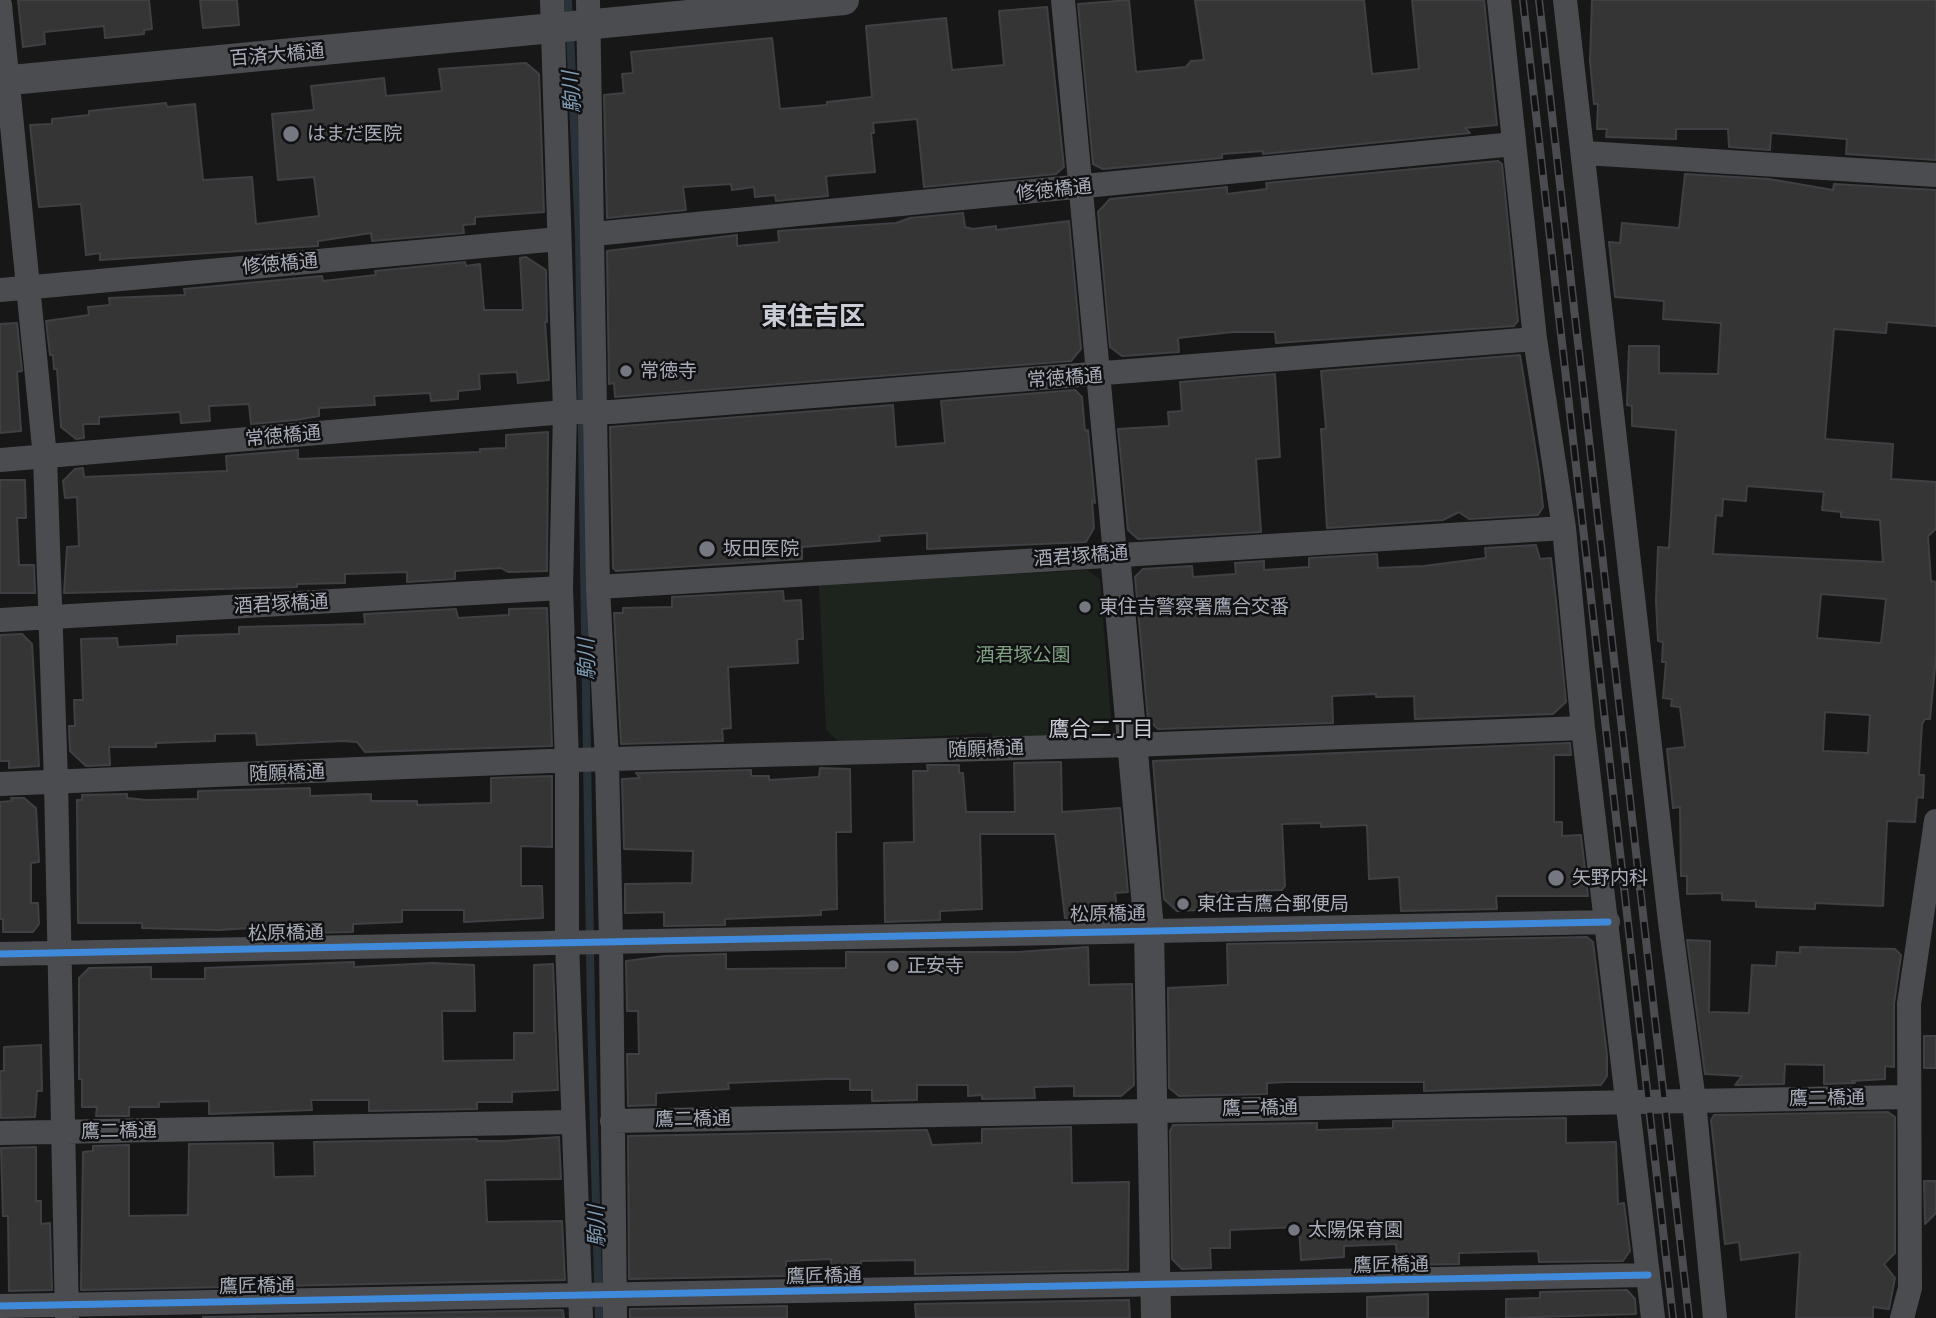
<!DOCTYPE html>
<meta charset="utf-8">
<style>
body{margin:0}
canvas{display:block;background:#171717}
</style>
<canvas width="1936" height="1318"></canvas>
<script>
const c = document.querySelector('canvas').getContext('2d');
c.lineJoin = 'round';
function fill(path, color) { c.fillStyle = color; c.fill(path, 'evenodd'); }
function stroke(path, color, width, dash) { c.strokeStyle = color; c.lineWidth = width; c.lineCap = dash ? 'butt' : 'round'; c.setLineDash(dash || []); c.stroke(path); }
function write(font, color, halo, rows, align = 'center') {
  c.font = font + ' "Asap Condensed","Noto Sans JP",sans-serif'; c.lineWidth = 5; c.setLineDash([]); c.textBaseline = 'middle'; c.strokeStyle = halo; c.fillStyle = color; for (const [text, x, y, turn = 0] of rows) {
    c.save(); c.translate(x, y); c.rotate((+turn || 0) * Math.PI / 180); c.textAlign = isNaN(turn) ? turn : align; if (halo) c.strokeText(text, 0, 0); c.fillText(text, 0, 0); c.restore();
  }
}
const green = new Path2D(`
 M1087 570 1100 579 1111 720 1097 734 995 737 990 733 839 742 826 730 819 585Z`);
const stream = new Path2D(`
 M568 0 569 20
 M570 33 579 237 591 1014 599 1318`);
const building = new Path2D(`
 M18 0H149L152 29 144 30V34L105 38 104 26 44 32 45 44 23 47Z
 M200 0H237L239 25 203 28Z
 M1129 0 1136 72 1186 67 1191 61 1204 60 1195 0H1364L1372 74 1419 69 1412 0H1484L1497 125 1465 128 1470 133 1263 154V151L1222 154V158L1103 169 1093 164 1078 4Z
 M1592 0H1936V160L1846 154 1847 139 1771 133 1770 150 1729 147 1728 129H1676V139L1606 137 1607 129H1597L1598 104H1594L1590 61Z
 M1047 7 1064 167 1056 174 924 187 917 119 873 123 874 133H871L875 172 826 176 828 196 776 201 775 195 755 197 754 187 732 190 731 184 683 187 686 210 607 218 604 95 624 93 622 74 633 73 631 52 772 38 780 109 827 105V102L872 97 866 26 946 18 952 70 1004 65 999 11Z
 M526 63 539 74 544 212 475 217V224L463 225 464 233 372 241 371 233 318 241V246L100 260V253L86 255 81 204 39 207 30 125 52 124V119L89 115V111L166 103 167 107 195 104 203 180 252 177 256 224 319 216 314 177 278 180 272 114 314 110 311 86 384 78 386 96 442 91 439 69Z
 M1498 161 1502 164 1518 321 1514 326 1276 343 1275 332H1233L1178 338 1179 352 1122 356 1110 347 1098 212 1110 199 1227 187V194L1267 189 1266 183Z
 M1685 174 1769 179 1833 190 1834 184 1936 190V326L1887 322 1886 333 1834 329 1825 439 1893 444 1891 479 1936 482V529L1928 536 1931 581 1936 582V657L1930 719H1925L1922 724 1919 775H1924L1923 798 1917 797 1915 822 1887 821 1883 906 1815 903V909L1756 907V901L1722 900V893L1687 894V876H1681L1680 807 1673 808 1667 749 1685 747 1680 707 1671 706 1672 699 1663 698 1666 662H1662L1663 642 1658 641 1656 601 1658 547 1669 548 1676 430 1632 426V406L1627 405 1629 346H1659V373L1718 374 1721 323 1663 319 1664 301 1615 297 1609 242 1620 243 1622 223 1679 228ZM1747 486 1824 492 1822 510 1841 512V517L1880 520 1883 562 1713 554 1716 515 1722 516 1723 499 1746 501ZM1821 594 1886 599 1881 643 1817 638ZM1825 712 1870 715 1868 753 1823 751Z
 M963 213 965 227 973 229 996 226V230L1069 221 1081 349 1071 361 615 397 614 383 609 384 607 251 737 235V246L779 242 778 231 896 223 910 218Z
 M526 257 546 270 547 322H545L549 380 518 383 517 372 479 374 480 389 458 391V399L431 401 430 393 374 396 375 405 319 408V416L296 420 251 424 249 404 209 406 210 421 181 423 180 412 99 417V424H83L84 438 76 439 61 427 57 369H54L53 355H50L46 321 89 315 88 307 110 305 109 298 185 295 184 289 322 276 323 281 376 275 375 271 465 262 466 266 480 264 484 310H523L520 258Z
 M17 323 22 371 17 372 21 431 0 433V324Z
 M1520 355 1539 470 1543 507 1538 515 1469 519 1459 512 1443 520 1327 528 1321 429H1326L1321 371Z
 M1275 374 1280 457 1256 459 1261 532 1138 539 1128 530 1118 429 1169 426 1168 412 1182 411 1180 382Z
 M1075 390 1082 397 1085 431 1088 430 1095 503 1092 500 1094 528 1086 542 927 549V533L879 536 880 541 802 547V559L616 571 613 568 610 427 893 405 896 447 945 443 941 401Z
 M548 432 547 571 508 572 501 568 455 571V579L407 582V572L345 574V583L297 584V587L64 593 67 547 79 546 77 497 65 498 63 481 75 469 83 468 84 477 227 471 226 456 298 450V459L480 452V449L506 448V435Z
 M0 480H25L26 518H17L19 565H34L35 593H0Z
 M1536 545 1540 559 1551 558 1556 600 1566 702 1553 714 1415 719 1414 696 1376 697V694L1332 696 1333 723 1158 729 1148 720 1135 577 1143 569 1192 566 1193 577 1236 574 1235 563 1264 561V570L1309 567V558L1377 554 1378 568 1424 566 1486 558 1485 548Z
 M783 591 784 601 801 600 803 639H797L798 663 728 667 731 728 722 729 723 741 621 744 614 613H623V608L672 607V597Z
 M547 608 552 746 365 752 357 742 342 741 257 745 256 733 215 734V741L156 743V747H109L110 765 86 766 70 751 69 726H75L74 700H83L81 639 117 638 118 647 177 644V636L239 634V627L365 624 364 614 456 609 458 618 509 615V609Z
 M22 634 32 644 39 766 9 768V761H0V635Z
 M1570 743 1571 755H1554V822H1562V836L1581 835 1588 896H1496L1497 909 1401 911 1399 877 1369 879 1367 825 1321 827V823L1282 824 1285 886 1282 890 1217 892 1218 909 1177 911 1164 899 1153 761Z
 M1061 762 1062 812 1120 808 1128 892 1115 893 1117 909 1088 911V917L1065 918 1055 834H980L982 909 940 911V920L885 922 884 843 914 842 913 771H928L927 765H959V773H963L966 812H1015L1014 763Z
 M820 768 850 769 851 832H836L837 909 821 910V915L725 919V925L664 926V912L625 913V884L692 883 693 851 624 849 622 779 640 778 636 773 751 770V776H769V780L819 777Z
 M552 776V847L521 846V886H542L543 918 464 922V910H402V922L353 924V932L303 933 281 932V926L219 930 142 928V923H78L77 800H82V795L127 794V798L146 800 198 799V791L310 788V796L371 794V801H417V805L491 803V778Z
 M11 798H24L36 808 39 862 31 863V903H38L39 924 33 932H3V919H0V802L12 801Z
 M1587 937 1593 942 1607 1055V1076L1601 1085 1424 1091V1082H1287L1267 1083V1094L1179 1096 1169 1088 1168 988 1228 985 1227 944Z
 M1687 940 1710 941 1709 1012 1749 1013 1752 965 1776 966 1777 952 1800 953V947L1895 949 1901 955 1894 1004V1067L1885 1066V1079L1852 1081 1855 1083 1824 1084V1065L1785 1064 1784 1084 1735 1085 1742 1076 1705 1074Z
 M1088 947 1089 985 1132 984 1134 1085 1121 1096H1074V1086L1034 1087 1035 1098 982 1099V1095L968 1096V1085H917V1100L872 1101V1090H850V1079H827L728 1083 729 1089 656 1093V1105L628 1106 627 1054H639L638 1011H627L626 961 665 956 726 954V969L846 968V952H1018Z
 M354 962V967L433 963 474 965 475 1011H442L443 1061 514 1060V1033H534V965L553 964 558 1090 512 1092V1102H477V1109L369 1111V1100H311L312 1110 209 1114V1101L159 1102V1107H129V1116H96L97 1107H82V1079H79V978L89 968 151 967V979H205V968Z
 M1924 1036H1936V1068H1924Z
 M41 1045 42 1091H37L35 1117 1 1118 0 1071H4V1047Z
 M1888 1112 1895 1117V1253L1884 1264 1895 1278 1889 1309 1873 1307V1318H1796L1800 1252 1741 1260 1739 1242 1725 1244 1711 1120 1714 1115Z
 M1566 1118V1143L1616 1142 1618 1204 1624 1203 1630 1251 1623 1261 1539 1262 1538 1251 1459 1253V1264L1397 1265 1396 1244 1344 1246V1257L1301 1260 1299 1227 1230 1230V1248H1210L1211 1268 1182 1269 1172 1259 1170 1131 1173 1125 1317 1123V1130L1393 1128V1121Z
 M1071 1127 1072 1183 1129 1182 1128 1270 915 1274V1260L861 1261V1264H853L854 1274 832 1275 831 1259 786 1261V1276L629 1279 628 1136 927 1130 932 1145 982 1143V1129Z
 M559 1137 561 1179 485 1180 487 1222 562 1221 565 1280 81 1290 83 1152 93 1151V1146L129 1145V1216L188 1215 189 1144 273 1143 274 1177 315 1176 314 1142 477 1139V1141H503Z
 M36 1147V1201H41V1224L50 1223 52 1290 9 1291 8 1216H3L1 1148Z
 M1924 1181H1936V1213L1925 1224Z
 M1627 1290 1635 1299 1636 1314 1506 1318V1299L1540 1298V1292Z
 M1428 1294V1318H1367V1297Z
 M1129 1300 1130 1318H916L915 1304Z
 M787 1306V1318H630V1309Z
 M563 1310 564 1318H203V1317Z`);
const minor = new Path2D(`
 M552 0 565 412 561 588 567 762V943L581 1318
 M588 0 598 587 607 760 611 942 615 1318
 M1063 0 1115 554
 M1499 0 1535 339 1564 528 1583 728 1653 1318
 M1565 0 1670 922 1694 1101 1715 1318
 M0 5 45 457 56 782 67 1318
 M1585 153 1936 175
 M594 234 1514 144
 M0 290 559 239
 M0 460 565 412H611L1535 339
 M598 587 1564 528
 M0 620 561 588
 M0 784 574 760 1132 745 1583 728
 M0 954 1608 922
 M612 1121 1908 1097
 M0 1133 573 1122
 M0 1306 1648 1275
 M1902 1318 1910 1288 1909 1004 1936 821`);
const tertiary = new Path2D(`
 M0 81 844 0
 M1115 554 1149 929 1156 1318`);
const rail = new Path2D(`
 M1523 0 1673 1318
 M1539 0 1689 1318`);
const cycleway = new Path2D(`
 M0 954 1608 922
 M0 1306 1648 1275`);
const markers = [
 [291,134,9,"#757880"],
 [626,371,7,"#757880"],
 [707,549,9,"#757880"],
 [1085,607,7,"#757880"],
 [1556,878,9,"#757880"],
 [1183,904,7,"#757880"],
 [893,966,7,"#757880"],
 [1294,1230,7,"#757880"]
];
const streetNames = [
 ["百済大橋通",277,55,-5],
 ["修徳橋通",1054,190,-6],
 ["修徳橋通",280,264,-5],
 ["常徳橋通",1065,378,-4],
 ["常徳橋通",283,436,-5],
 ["酒君塚橋通",1081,556,-4],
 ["酒君塚橋通",281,604,-3],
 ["随願橋通",986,749,-2],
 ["随願橋通",287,773,-2],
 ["松原橋通",1108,914,-1],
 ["松原橋通",286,933,-1],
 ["鷹二橋通",1827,1098,-1],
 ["鷹二橋通",1260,1108,-1],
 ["鷹二橋通",693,1119,-1],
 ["鷹二橋通",119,1131,-1],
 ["鷹匠橋通",1391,1265,-1],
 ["鷹匠橋通",824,1276,-1],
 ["鷹匠橋通",257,1286,-1]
];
const poiNames = [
 ["はまだ医院",307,134],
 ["常徳寺",640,371],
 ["坂田医院",723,549],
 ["東住吉警察署鷹合交番",1099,607],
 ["矢野内科",1572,878],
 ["東住吉鷹合郵便局",1197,904],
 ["正安寺",907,966],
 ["太陽保育園",1308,1230]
];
const parkNames = [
 ["酒君塚公園",1023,655]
];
const waterNames = [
 ["駒川",572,92,-93],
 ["駒川",587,659,-91],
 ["駒川",597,1226,-91]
];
const neighbourhoodNames = [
 ["鷹合二丁目",1101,729]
];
const districtNames = [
 ["東住吉区",813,317]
];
fill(green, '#1d241e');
stroke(stream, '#2a3239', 8);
fill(building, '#353536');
stroke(building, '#3f4043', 2);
stroke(minor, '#4b4c50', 24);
stroke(tertiary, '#4b4c50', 30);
stroke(rail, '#4b4c4f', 8);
stroke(rail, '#111113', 5, [16]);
stroke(cycleway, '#408adc', 7);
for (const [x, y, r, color] of markers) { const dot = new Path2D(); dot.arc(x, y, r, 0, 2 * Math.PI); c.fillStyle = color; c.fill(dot); stroke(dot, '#111113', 2.5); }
write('19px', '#a8adb8', '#111113', streetNames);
write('19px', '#a8adb8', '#111113', poiNames, 'left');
write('19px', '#7fa381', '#111113', parkNames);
write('italic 21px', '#7f9bb3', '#111113', waterNames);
write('21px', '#c9ccd4', '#111113', neighbourhoodNames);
write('bold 26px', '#c9ccd4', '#111113', districtNames);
</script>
